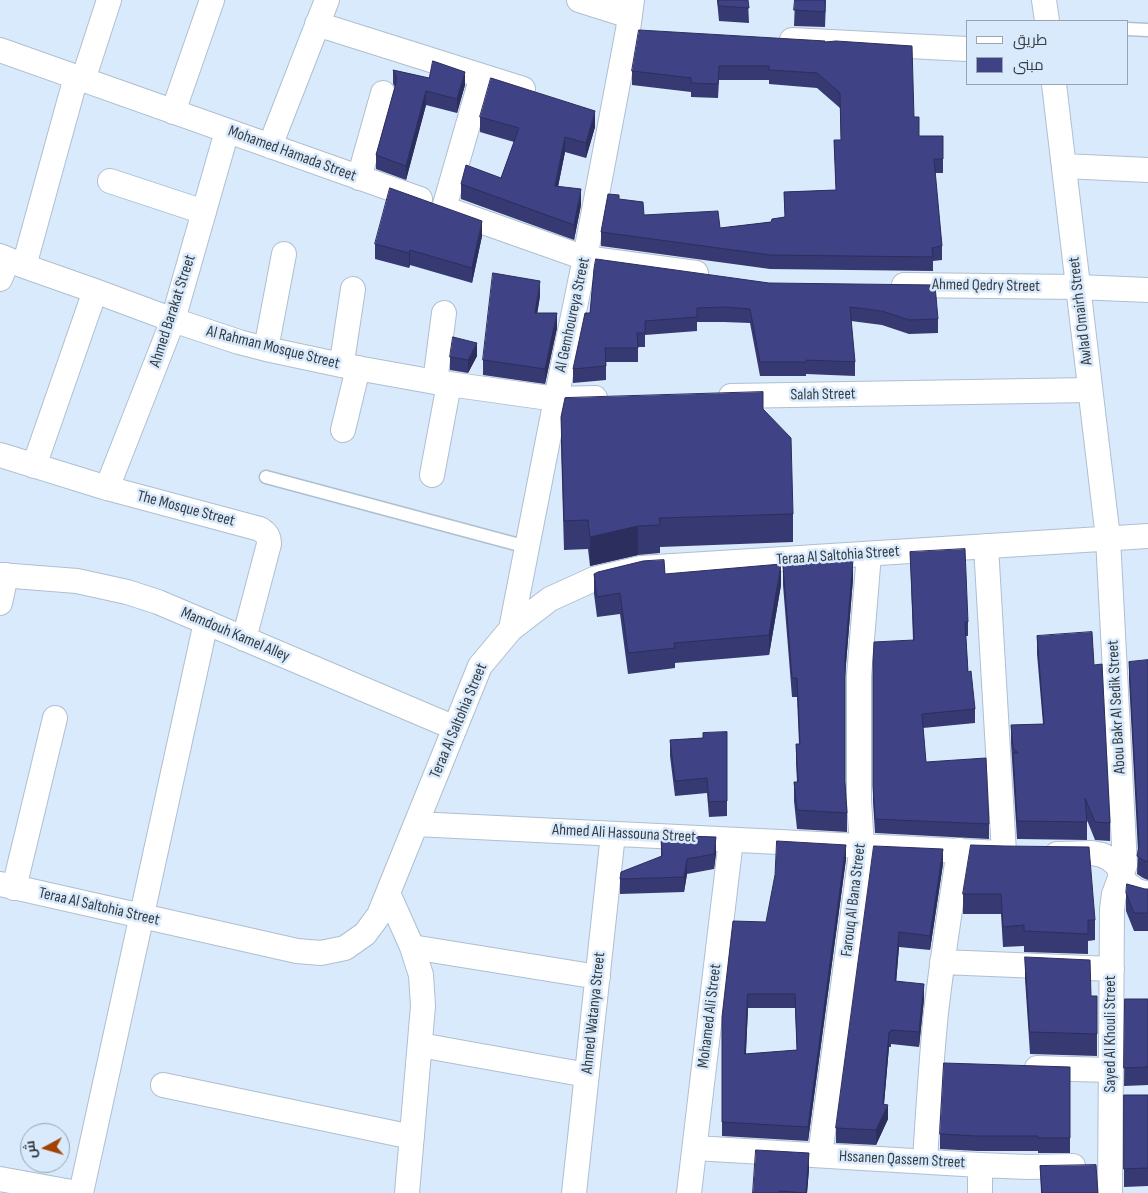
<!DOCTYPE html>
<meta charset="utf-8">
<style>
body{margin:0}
#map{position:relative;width:1148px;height:1193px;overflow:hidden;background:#d8eafb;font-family:"Sofia Sans Condensed",Cairo,sans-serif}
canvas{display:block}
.legend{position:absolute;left:966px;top:20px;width:162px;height:65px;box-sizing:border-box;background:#d8eafb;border:1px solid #97a5b2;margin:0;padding:6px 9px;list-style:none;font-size:15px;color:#363d44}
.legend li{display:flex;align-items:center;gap:10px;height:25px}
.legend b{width:25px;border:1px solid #97a5b2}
.north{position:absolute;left:20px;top:1123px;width:50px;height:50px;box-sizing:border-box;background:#d8eafb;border:1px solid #97a5b2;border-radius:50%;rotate:264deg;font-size:14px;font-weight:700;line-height:20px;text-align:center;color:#363d44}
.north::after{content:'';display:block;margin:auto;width:18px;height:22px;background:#a44200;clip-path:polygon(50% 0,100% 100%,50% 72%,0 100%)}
</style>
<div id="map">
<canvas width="1148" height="1193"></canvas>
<ul class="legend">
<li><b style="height:6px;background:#fff"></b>طريق</li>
<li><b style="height:14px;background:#3f4285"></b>مبنى</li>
</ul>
<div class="north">ش</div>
</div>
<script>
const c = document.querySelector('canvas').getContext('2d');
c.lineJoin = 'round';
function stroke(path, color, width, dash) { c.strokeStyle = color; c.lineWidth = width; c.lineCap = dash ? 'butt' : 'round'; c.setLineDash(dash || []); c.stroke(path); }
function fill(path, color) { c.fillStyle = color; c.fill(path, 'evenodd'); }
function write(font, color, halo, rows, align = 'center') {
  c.font = font + ' "Sofia Sans Condensed",sans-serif'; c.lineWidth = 5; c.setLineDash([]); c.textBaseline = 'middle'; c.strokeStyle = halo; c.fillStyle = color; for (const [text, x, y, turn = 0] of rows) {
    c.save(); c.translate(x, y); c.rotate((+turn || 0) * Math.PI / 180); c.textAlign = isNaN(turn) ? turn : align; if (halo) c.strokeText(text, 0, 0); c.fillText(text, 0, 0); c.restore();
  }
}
const service = new Path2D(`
 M1127 29 1148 30
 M266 477 527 547`);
const minor = new Path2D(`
 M579 0 630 16
 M1044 0 1047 21
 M317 24 523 89
 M792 40 967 49
 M0 50 420 199
 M83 80 109 0
 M1054 84 1108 538 1125 865 1114 894 1112 909 1110 1193
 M173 112 212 0
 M270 146 327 0
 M1064 166 1148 170
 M359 178 383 93
 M110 181 204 212
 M444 208 482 76
 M452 211 585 258 696 273
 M0 256 24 266 95 291 173 320 239 342 266 349 346 366 435 382 556 399 595 398
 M24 266 76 77
 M0 279 8 260
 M904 285 1078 287 1148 290
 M266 349 284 254
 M346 366 343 362V355L353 289
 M435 382 444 313
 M731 396 1090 390
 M343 430 358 368
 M0 455 107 488 260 529C266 533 269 536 269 544L244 639
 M34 466 95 291
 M432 475 449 384
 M107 488 173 320 227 131
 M986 546 1004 853
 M0 575 77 581 127 592 158 602 455 728
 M0 603 6 575
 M511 629 556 399 585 258 628 30 632 0
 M416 824 1001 853
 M1057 854 1092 853 1102 855 1110 859 1118 866 1121 876 1128 885 1137 891 1148 894
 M0 884 297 951 321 953 345 948 365 934 379 915 480 666 511 629 550 599 594 579 641 568 1148 536
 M14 888 55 718
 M388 893 412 947 421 975 423 1006 407 1193
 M412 947 598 977
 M942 962 1112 969
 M420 1045 587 1075
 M1037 1068 1110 1070
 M163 1085 412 1137
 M695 1148 980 1165 1028 1167 1073 1166
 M820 1155 862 846 859 801V676L869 554
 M925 1161C928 1112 931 1062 936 1013 942 959 951 905 959 850
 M0 1179 77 1193
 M81 1193 206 622
 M574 1193 613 834
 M689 1193 731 840
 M980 1193V1165`);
const wall = new Path2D(`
 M717 0H748L749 23 719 21Z
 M795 0H826L825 27 794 26Z
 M825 42 914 117 919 136H943V173H935L942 246V260L933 261V271L770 269 601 246V232L619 200 644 215 720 228 771 222 785 217 784 192 836 190 834 140H841L840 108 817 88 769 84V80H719L718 98 691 97V92L632 85V71Z
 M393 70 429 78 465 85 457 113 426 105 406 180 376 169V155L395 87 393 84Z
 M480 117 595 127 586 158 565 152 558 187 581 205 574 240 461 199V184L501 178 514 142 480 132Z
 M482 236 472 283 410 265 409 268 375 259V244Z
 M594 269 938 319V333L909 334 882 325 851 321 855 362V376L806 374V376H760L750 323 724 322H697V331L645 335V347H638V362H606V380L573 383V369L590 313Z
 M540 296 537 313 557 328 545 384 483 375V360Z
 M477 356 468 373 450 370V357Z
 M763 409 793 514V542L660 547V553L638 555 590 566 588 549 564 550 561 446V417Z
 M910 552 968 622V636H966L968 672 975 709V723L923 728 926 762 989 824V839L875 833 873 801V662L913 640Z
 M783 566 853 579 845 676V782L847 813V832L797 829 794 801V782H797L796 763V744H799L797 697H792L783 585Z
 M594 574H665L781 585 769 655 675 663V668L628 674 620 614 597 617 594 594Z
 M1037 636 1094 665 1110 823V841L1095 840 1087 820V840L1017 839 1011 743V725L1043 724 1037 654Z
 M1148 660V880L1143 878 1137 874 1138 851 1129 680V662Z
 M727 732V816L709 817 707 793 675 796 670 756V740L703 738V733Z
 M661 839 716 853 714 869 687 874 684 892 620 894V879L661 856Z
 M971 845 1095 920V940L1088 941V954L1024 952V946L1003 947 1001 914H963V894Z
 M874 846 943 864 930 950 899 947 896 982 924 999 919 1047 891 1044V1047H889L884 1104 888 1119 876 1145 836 1143V1128Z
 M846 859 808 1141 722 1136V1017L766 922ZM748 1008H795L797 1050 746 1054Z
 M1145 889H1148V931H1134L1126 911V893Z
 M1025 957 1091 996H1097V1056L1030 1054 1025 979Z
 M1125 999H1148V1085L1124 1086Z
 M1070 1067V1153H1038V1151H977L940 1149V1134Z
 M1124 1095H1148V1186L1124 1187Z
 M1040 1166 1098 1193H1041Z
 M809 1169 807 1193H753Z`);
const shadedWall = new Path2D(`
 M465 72V85L457 113V99Z
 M426 91V105L406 180V166Z
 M595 111V127L586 158V143Z
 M565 137V152L555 201V186Z
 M581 189V205L574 240V225Z
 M482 221V236L472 283V268Z
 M410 250V265L409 268V253Z
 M540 281V296L535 328V313Z
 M557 313V328L545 384V369Z
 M477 343V356L468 373V360Z
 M638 526V555L590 566V537Z
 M853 560V579L845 676V657Z
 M781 564V585L769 655V635Z
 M716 837V853L714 869V854Z
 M846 845V859L808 1141V1127Z
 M943 849V864L930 950V936Z
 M687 859V874L684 892V877Z
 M899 932V947L895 996V981Z
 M924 984V999L919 1047V1032Z
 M748 994V1008L745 1068V1054Z
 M889 1032V1047L883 1115 888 1105V1119L876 1145V1130L883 1104Z
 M809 1153V1169L807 1193H806Z`);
const building = new Path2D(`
 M718 0H748L749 8 719 6Z
 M795 0H825V12L794 10Z
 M639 30 825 41V42L836 41 912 46 914 117H919V136H943V159H934L942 246 932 248 933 257 770 255 601 232 608 194 619 195V199L643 202 644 215 718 211 720 228 771 222 772 219 785 217 784 192 836 190 834 140H841L840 93 817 73 769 70V66H719L718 84 691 83V78L632 71Z
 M433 61 465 72 457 99 426 91 406 166 376 155 396 83V76L393 70 429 78Z
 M491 78 595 111 586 143 565 137 555 186 581 189 574 225 461 184 466 165 501 178 519 128 480 117Z
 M390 188 482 221 472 268 410 250 409 253 375 244Z
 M596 259 769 283 935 285 938 319 909 320 882 311 850 307 855 362 806 360V362H760L750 309 724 307 697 308V317L645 321V333H637L638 348H605L606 366 573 369 585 313H590L594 269Z
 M493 273 540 281 535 313H557L545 369 483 360Z
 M453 337 477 343 468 360 450 357Z
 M763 392V409L791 438 793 514 659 518 660 525 638 526 590 537 588 520 564 521 561 417 565 398Z
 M965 549 968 622H965L968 672 971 671 975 709 922 714 926 762 986 758 989 824 875 819 873 786V662L874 642 914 640 910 552Z
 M664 560 665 574 781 564 769 635 674 643 675 648 628 653 620 593 597 597 594 574 598 572 643 561Z
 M853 560 845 657V782L847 813 797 810 794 782H798L796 744H800L797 678H792L783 566Z
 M1092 632 1094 665 1102 664 1110 823 1095 822 1085 798 1087 822 1017 821 1013 753H1018L1013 748 1011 725 1044 724 1037 636Z
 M1148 660V862L1143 860 1137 856 1139 846 1129 662Z
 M727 732V801L709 802 707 778 675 781 670 740 703 738V733Z
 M685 836 716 837 714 854 687 859 684 877 620 879 621 872 662 856 661 839Z
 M777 841 846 845 808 1127 722 1122V1017L733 921 766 922 775 875ZM748 994H795L797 1050 745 1054Z
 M971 845 1004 846 1089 847 1095 920H1088V934L1024 931V925L1003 927 1001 894H963Z
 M874 846 943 849 930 936 899 932 895 981 924 984 919 1032 891 1030V1032H889L883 1104 888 1105 876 1130 836 1128Z
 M1127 884 1145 889H1148V913H1134L1126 893Z
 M1025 957 1090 960 1091 996H1097V1034L1030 1032Z
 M1125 999H1148V1067L1124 1068Z
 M944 1063 1070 1067V1138H1038V1136H977L940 1134Z
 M1124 1095H1148V1168L1124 1169Z
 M756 1150 809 1153 806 1193 779 1191V1193H753Z
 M1096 1165 1098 1193H1042L1040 1166Z`);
const streetNames = [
 ["Mohamed Hamada Street",292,154,20],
 ["Ahmed Qedry Street",986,286,1],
 ["Ahmed Barakat Street",173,311,-72],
 ["Awlad Omairh Street",1081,311,-97],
 ["Al Gemhoureya Street",573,315,-78],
 ["Al Rahman Mosque Street",273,348,14],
 ["Salah Street",823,395,-1],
 ["The Mosque Street",186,509,15],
 ["Teraa Al Saltohia Street",838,556,-4],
 ["Mamdouh Kamel Alley",235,635,23],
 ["Abou Bakr Al Sedik Street",1117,707,-93],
 ["Teraa Al Saltohia Street",459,721,-67],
 ["Ahmed Ali Hassouna Street",624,834,3],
 ["Farouq Al Bana Street",854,900,-83],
 ["Teraa Al Saltohia Street",99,907,13],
 ["Ahmed Watanya Street",594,1013,-84],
 ["Mohamed Ali Street",710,1016,-83],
 ["Sayed Al Khouli Street",1111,1034,-90],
 ["Hssanen Qassem Street",902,1160,3]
];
stroke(service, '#aebfd0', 15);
stroke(minor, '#aebfd0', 26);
stroke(service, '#fff', 12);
stroke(minor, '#fff', 24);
fill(wall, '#363972');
fill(shadedWall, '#2c2e5d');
fill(building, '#3f4285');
stroke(building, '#2c2e5d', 1);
write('16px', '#363d44', '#d8eafb', streetNames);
</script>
